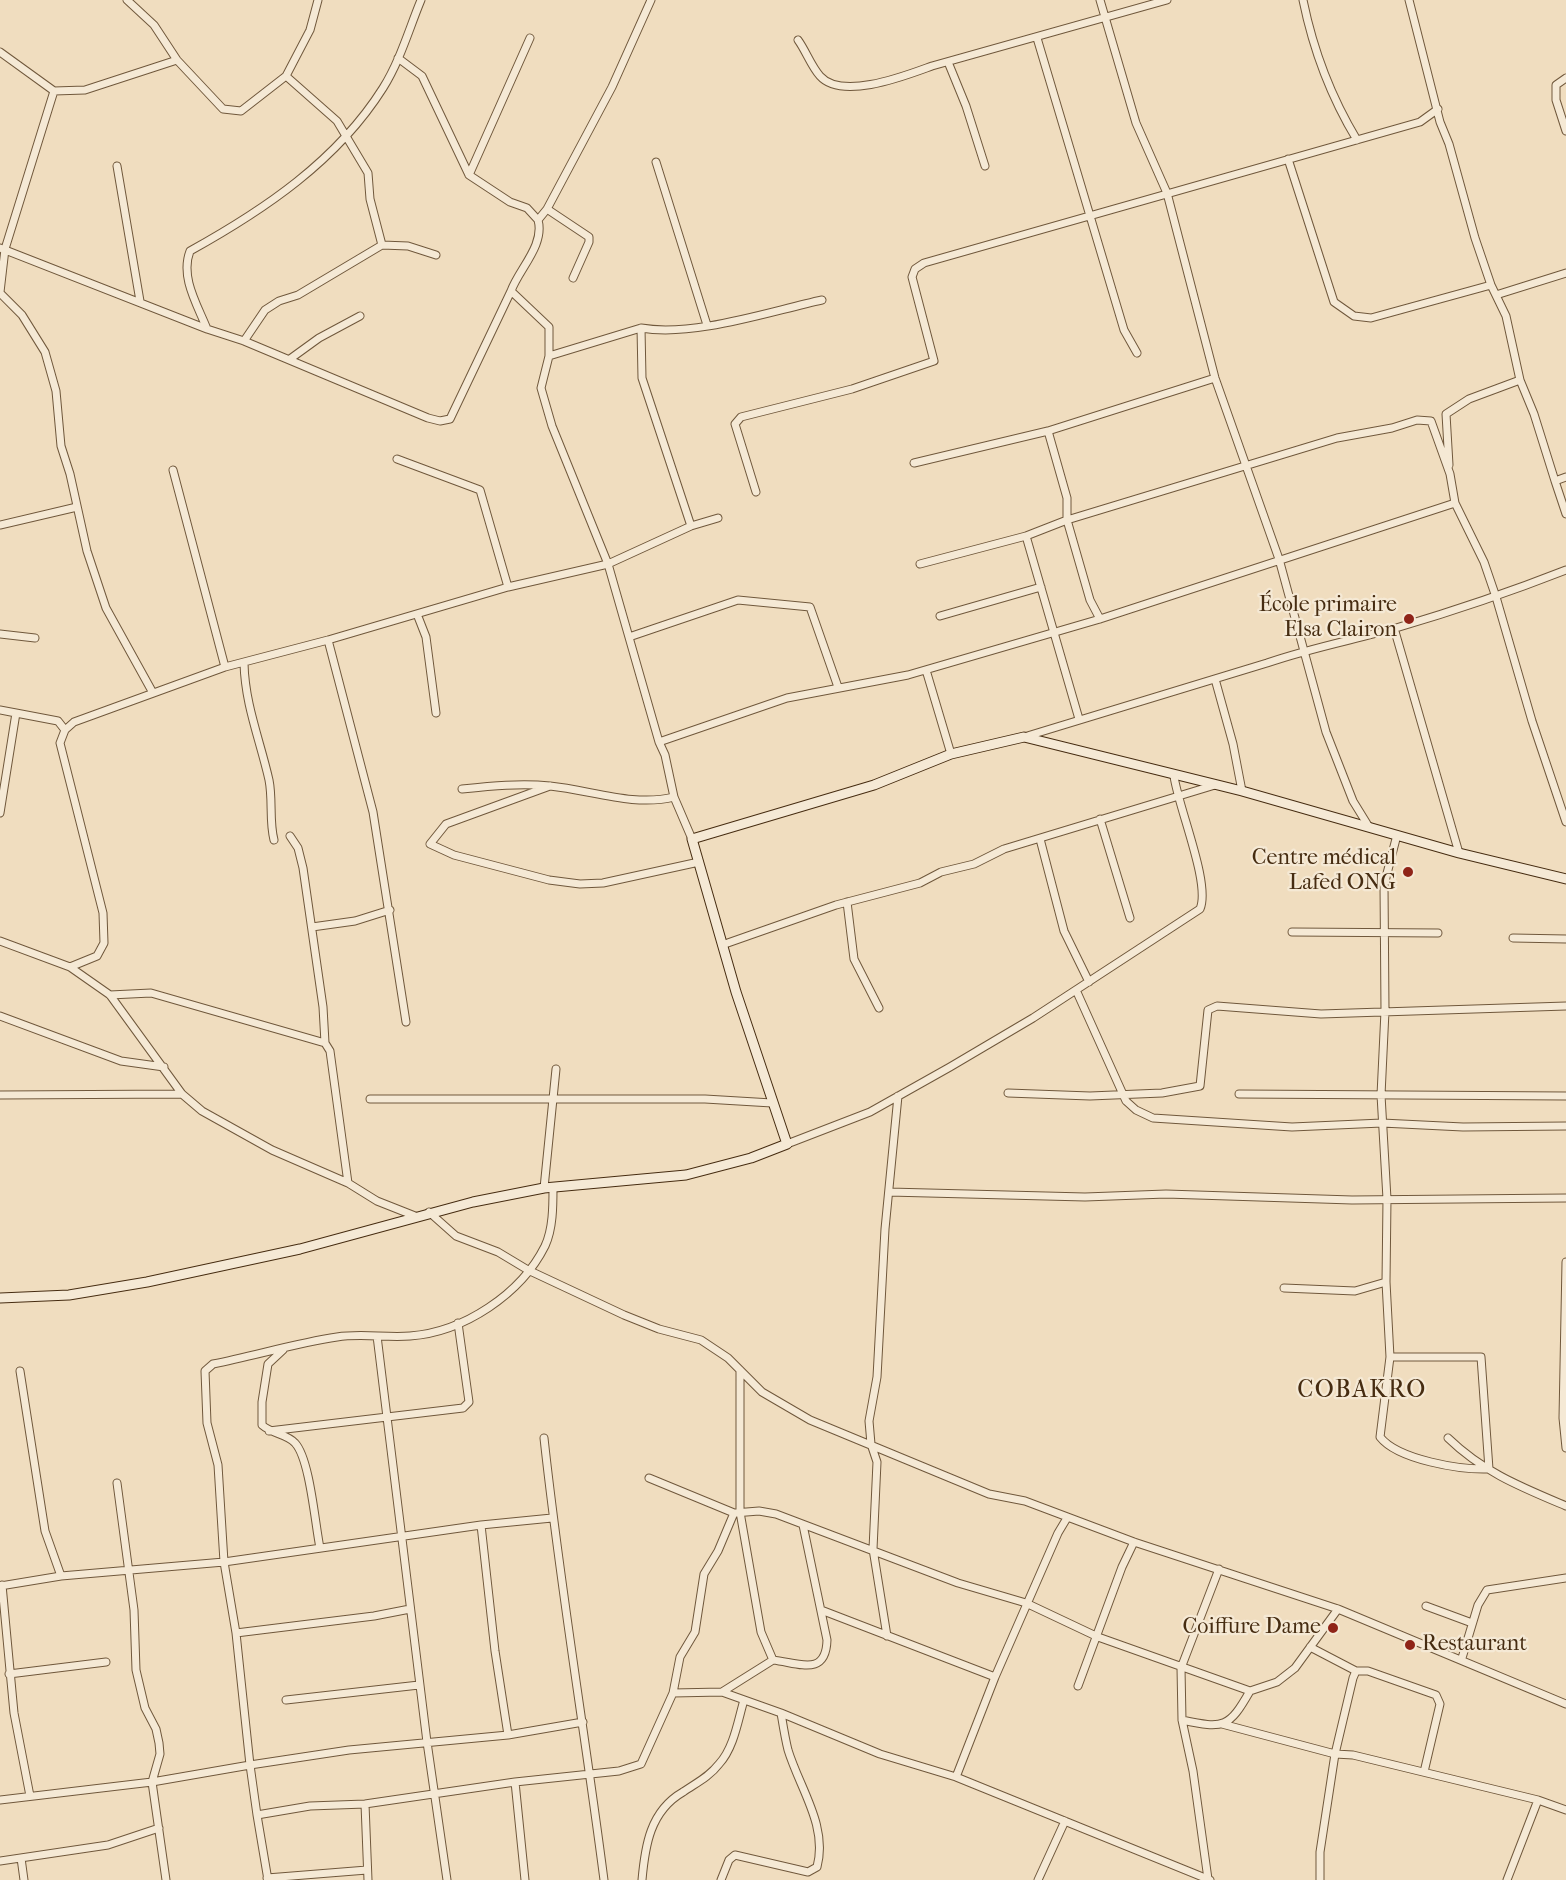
<!DOCTYPE html>
<meta charset="utf-8">
<style>
body{margin:0}
canvas{display:block;background:#f0ddbf}
</style>
<canvas width="1566" height="1880"></canvas>
<script>
const c = document.querySelector('canvas').getContext('2d');
c.lineJoin = 'round';
function stroke(path, color, width, dash) { c.strokeStyle = color; c.lineWidth = width; c.lineCap = dash ? 'butt' : 'round'; c.setLineDash(dash || []); c.stroke(path); }
function write(font, color, halo, rows, align = 'center') {
  c.font = font + ' "IM FELL French Canon",serif'; c.lineWidth = 4.5; c.setLineDash([]); c.textBaseline = 'middle'; c.strokeStyle = halo; c.fillStyle = color; for (const [text, x, y, turn = 0] of rows) {
    c.save(); c.translate(x, y); c.rotate((+turn || 0) * Math.PI / 180); c.textAlign = isNaN(turn) ? turn : align; if (halo) c.strokeText(text, 0, 0); c.fillText(text, 0, 0); c.restore();
  }
}
const street = new Path2D(`
 M127 0 154 25 177 60 223 109 241 111 286 76 337 121 368 173 370 199 382 245 408 246 436 255
 M1100 0 1136 123 1167 193 1215 378 1279 559 1326 732 1353 801 1369 827
 M1303 0C1313 49 1331 97 1357 140
 M1409 0 1440 122 1449 144 1475 238 1491 285 1506 316 1520 380 1534 414 1555 481
 M1037 38 1124 330 1137 353
 M798 40C806 51 811 66 820 76 842 101 907 75 932 66L1167 0
 M0 52 54 91 85 90 177 60
 M398 58 422 76 469 175 510 202 527 208 538 220C545 245 519 269 511 291L549 327V356L541 388 552 426 608 564 659 742 665 755 674 797 692 839
 M948 62 966 106 985 166
 M286 76 310 30 318 0
 M1566 78 1556 85V100L1566 131
 M1288 159 1334 302 1354 316 1371 318 1491 285
 M656 162 707 325
 M117 166 140 301
 M469 175 530 38
 M547 209 589 237V242L573 278
 M538 220 547 209 612 87 651 0
 M0 248 207 329 244 341 428 418 440 421 450 419 511 291
 M0 292 5 249 54 91
 M0 293 22 315 45 352 56 391 61 446 70 474 87 551 106 608 153 693
 M1496 295 1566 273
 M641 328C694 337 767 312 822 300
 M207 329C197 304 180 277 190 251 264 210 337 161 383 88 400 61 409 29 421 0
 M244 341 265 310 279 301 298 295 382 245
 M549 356 641 328 642 378 691 526
 M290 359 319 338 360 316
 M1048 431 1067 498V520L1090 600 1100 619
 M397 459 480 490 508 587
 M914 463 1048 431 1215 378
 M1449 465 1446 414 1469 399 1520 380
 M173 470 225 667
 M1566 477 1555 481 1566 514
 M756 492 735 424 741 417 852 389 934 361 912 277 915 269 924 263 1420 122 1438 109
 M0 525 77 507
 M1026 536 1079 719
 M920 564 1026 536 1067 520 1337 438 1392 428 1417 420 1431 421 1450 474 1455 503 1484 562 1496 597 1532 721 1566 822
 M417 614 426 637 436 713
 M940 616 1041 587
 M1394 628 1459 853
 M0 634 35 638
 M629 637 738 600 810 607 838 687
 M328 640 373 812 406 1022
 M244 663C245 705 260 740 269 780 273 800 269 821 274 840
 M926 670 951 754
 M1215 679 1233 744 1242 791
 M0 710 16 713
 M1024 737 1267 663C1310 648 1353 640 1396 628 1454 611 1510 592 1566 570
 M659 742 787 698 908 675 1100 619 1455 503
 M550 786 446 824 430 844 454 855 549 880 580 884 603 883 699 862
 M462 789C491 786 521 783 550 786 591 790 633 807 674 797
 M0 813 16 713 58 721 65 730
 M1100 819 1130 918
 M1397 835 1384 885 1385 1011 1381 1095 1387 1199 1386 1282 1390 1357 1380 1437C1398 1460 1461 1470 1489 1469
 M290 836 298 848 303 868 323 1007 325 1043
 M1040 839 1064 931 1089 982
 M847 902 854 959 879 1008
 M312 927 355 921 390 910
 M1292 932 1438 933
 M1513 938 1566 939
 M0 941 70 967 110 995 182 1094 202 1111 272 1150 348 1183 377 1201 415 1216
 M722 945 836 905 920 883 941 872 974 864 1004 849 1215 785
 M70 967 97 956 104 943 103 913 60 743 65 730 74 722 225 667 328 640 508 587 608 564 691 526 718 518
 M1076 990 1126 1101 1136 1110 1153 1118 1292 1127 1382 1123 1463 1127 1566 1126
 M110 995 151 993 325 1043 330 1051 348 1183
 M0 1016 121 1061 164 1067
 M1008 1093 1090 1096 1162 1093 1200 1086 1208 1010 1217 1006 1321 1014 1566 1006
 M1239 1094 1566 1096
 M0 1095 182 1094
 M370 1099H705L772 1103
 M787 1144 870 1112 950 1067 1033 1018 1200 909C1211 884 1178 807 1174 776
 M544 1188 556 1069
 M889 1192 1085 1197 1166 1194 1352 1200 1566 1198
 M429 1212 456 1236 498 1252 528 1270 624 1315 659 1329 701 1340 728 1358 762 1392 810 1420 989 1494 1025 1501 1134 1542 1338 1609 1566 1704
 M1566 1262 1563 1418 1566 1448
 M1284 1288 1355 1291 1386 1282
 M377 1336 427 1742 447 1880
 M283 1350 268 1364 262 1402V1425C272 1434 287 1434 295 1443 310 1459 315 1524 320 1548
 M1390 1357H1481L1489 1469
 M20 1371 45 1531 61 1576
 M269 1431 463 1408 469 1402 458 1323
 M544 1438C560 1586 585 1733 604 1880
 M1448 1438C1483 1472 1521 1487 1566 1506
 M649 1478 734 1513 759 1511 776 1514 958 1583 1026 1603 1098 1637 1250 1691
 M117 1483 134 1610 136 1670 145 1708 156 1729 159 1743 160 1754 152 1782 166 1880
 M1067 1518 1058 1533 995 1677 956 1777 1210 1880
 M481 1525 495 1651 508 1735
 M2 1585 14 1713 30 1796
 M0 1586 61 1576 224 1562 481 1525 552 1518
 M1426 1606 1472 1623
 M821 1610 995 1677
 M236 1633 374 1616 410 1609
 M887 1636 873 1549 877 1462 871 1444 869 1421 877 1377 885 1229 898 1096
 M1310 1647 1356 1671
 M1462 1658 1478 1605 1487 1590 1566 1578
 M773 1660C799 1663 826 1677 827 1640L803 1525
 M9 1674 106 1662
 M1078 1686 1122 1567 1134 1542
 M673 1693 722 1692
 M286 1700 419 1685
 M781 1713 880 1754 956 1777
 M1182 1720C1224 1729 1229 1728 1250 1691L1277 1682 1295 1668 1338 1609
 M583 1722 508 1735 349 1750 250 1765 257 1815 310 1806 365 1804 515 1782 619 1771 641 1764 673 1693 680 1657 695 1632 704 1574 718 1551 734 1513
 M1222 1724 1335 1754 1353 1678 1356 1671H1368L1436 1695 1440 1704 1424 1772
 M515 1782 525 1880
 M0 1800 152 1782 250 1765 236 1633 224 1562 218 1465 207 1423 205 1371 213 1364C254 1356 296 1343 337 1337 361 1333 386 1338 410 1336 464 1332 521 1294 545 1246 553 1229 553 1206 553 1188
 M365 1804 368 1880
 M257 1815 268 1880
 M21 1858 24 1880
 M0 1861 108 1845 159 1828
 M267 1878 367 1870
 M1208 1879 1193 1771 1182 1720 1181 1668 1219 1569
 M642 1880C645 1846 650 1811 683 1792 696 1783 709 1777 719 1764 734 1748 738 1720 744 1700
 M721 1880 729 1860 735 1855 808 1872 817 1867C828 1826 800 1789 788 1750 785 1738 783 1725 781 1713L722 1692 773 1660 761 1632 740 1512V1370
 M1038 1880 1065 1821
 M1320 1880V1852L1335 1754 1353 1755 1538 1800 1566 1810
 M1507 1880 1538 1800`);
const secondary = new Path2D(`
 M0 1298 69 1295 147 1282 300 1249 473 1202 544 1188 686 1175 751 1158 787 1144 736 992 692 839 874 785 951 754 1024 737 1242 791 1459 853 1566 879`);
const markers = [
 [1409,619,6,"#8f2418"],
 [1408,872,6,"#8f2418"],
 [1333,1628,6,"#8f2418"],
 [1410,1645,6,"#8f2418"]
];
const poiNames = [
 ["École primaire",1397,606],
 ["Elsa Clairon",1397,631],
 ["Centre médical",1396,859],
 ["Lafed ONG",1396,884],
 ["Coiffure Dame",1321,1628],
 ["Restaurant",1422,1645,"left"]
];
const neighbourhoodNames = [
 ["COBAKRO",1362,1391]
];
stroke(street, '#70583c', 9);
stroke(secondary, '#462c11', 11);
stroke(street, '#f5e9d5', 7);
stroke(secondary, '#f5e9d5', 9);
for (const [x, y, r, color] of markers) { const dot = new Path2D(); dot.arc(x, y, r, 0, 2 * Math.PI); c.fillStyle = color; c.fill(dot); stroke(dot, '#f5e9d5', 2); }
write('22px', '#462c11', '#f5e9d5', poiNames, 'right');
c.letterSpacing = '1.5px';
write('24px', '#462c11', '#f5e9d5', neighbourhoodNames);
c.letterSpacing = '0px';
</script>
